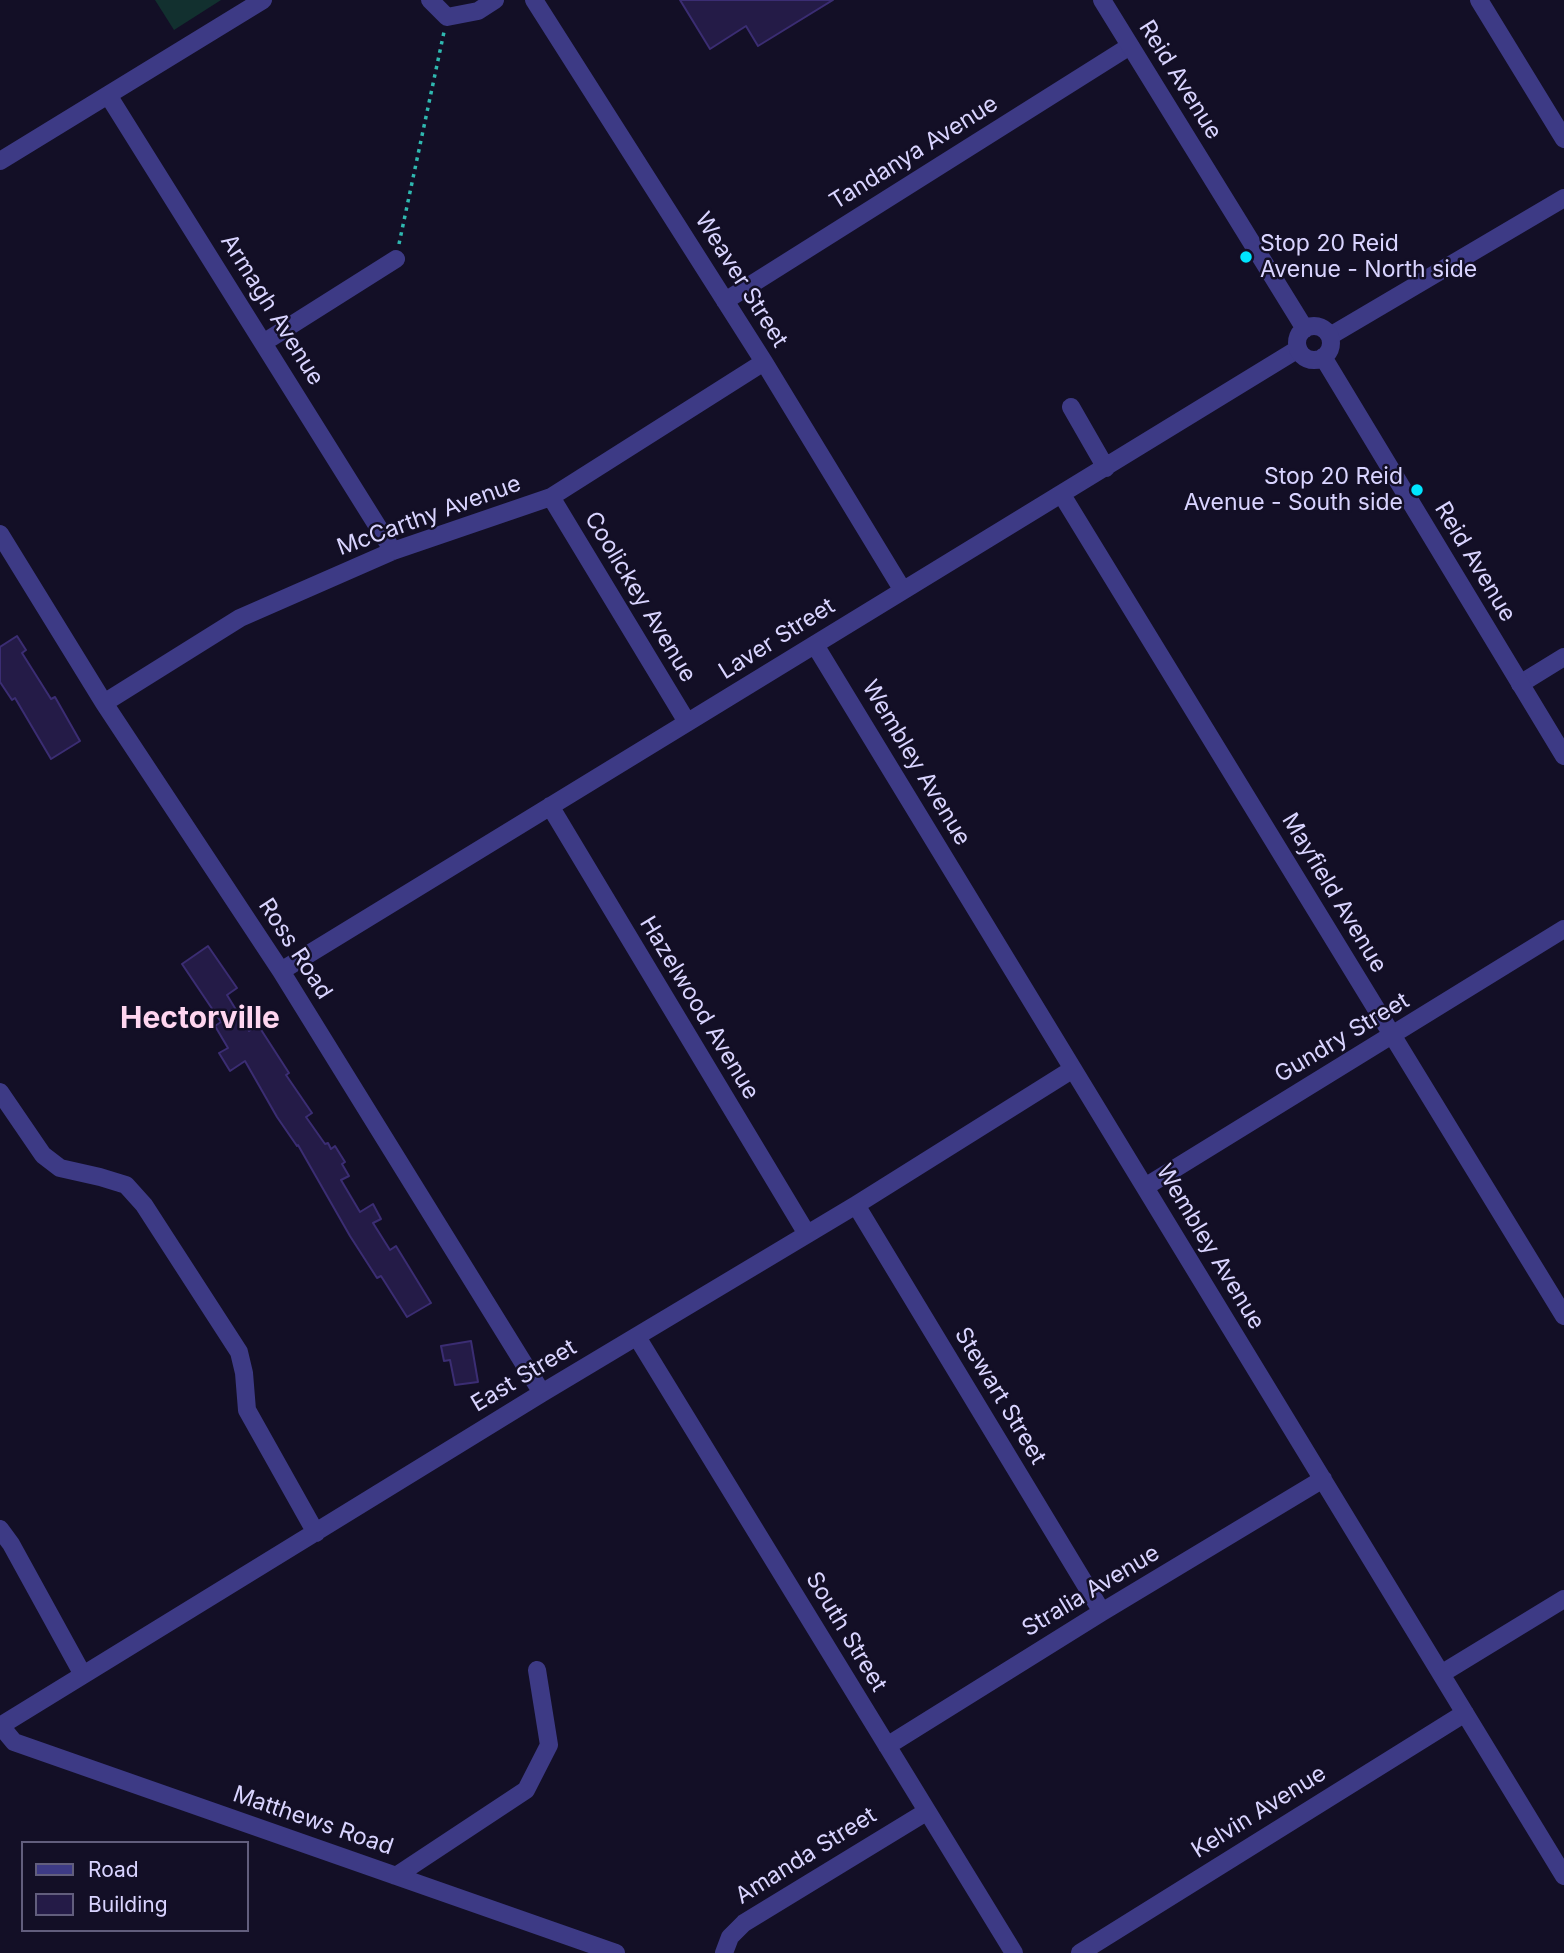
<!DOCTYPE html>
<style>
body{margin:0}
#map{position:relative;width:1564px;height:1953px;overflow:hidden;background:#130f26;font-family:Inter,sans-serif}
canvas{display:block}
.legend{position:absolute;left:21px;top:1841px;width:228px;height:91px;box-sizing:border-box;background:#130f26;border:2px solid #625e7d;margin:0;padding:9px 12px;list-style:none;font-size:21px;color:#d9d4ff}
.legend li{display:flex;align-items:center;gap:14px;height:35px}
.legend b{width:35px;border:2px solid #625e7d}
</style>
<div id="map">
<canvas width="1564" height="1953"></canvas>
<ul class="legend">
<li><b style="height:9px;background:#3d3a85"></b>Road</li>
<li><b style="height:19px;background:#241b47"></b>Building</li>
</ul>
</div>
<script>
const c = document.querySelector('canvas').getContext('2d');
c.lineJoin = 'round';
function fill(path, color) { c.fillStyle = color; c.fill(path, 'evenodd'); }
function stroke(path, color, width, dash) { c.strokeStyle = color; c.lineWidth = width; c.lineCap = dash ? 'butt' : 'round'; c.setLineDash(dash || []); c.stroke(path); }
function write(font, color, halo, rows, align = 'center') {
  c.font = font + ' Inter,sans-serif'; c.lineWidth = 5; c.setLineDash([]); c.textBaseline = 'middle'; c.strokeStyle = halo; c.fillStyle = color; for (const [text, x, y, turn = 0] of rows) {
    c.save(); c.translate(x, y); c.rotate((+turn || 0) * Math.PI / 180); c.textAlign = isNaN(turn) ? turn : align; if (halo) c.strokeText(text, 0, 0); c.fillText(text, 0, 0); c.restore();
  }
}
const green = new Path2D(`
 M155 0H221L174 30Z`);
const building = new Path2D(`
 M680 0H833L758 46 746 26 710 49Z
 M17 636 26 650 22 653 51 699 55 697 80 741 51 759 15 698 12 700 0 682V647Z
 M208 946 237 988 227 995 249 1031 258 1025 289 1073 286 1075 312 1113 306 1117 325 1144 328 1143 331 1149 335 1146 345 1162 342 1164 349 1176 341 1180 360 1212 373 1204 381 1219 373 1223 390 1250 396 1246 431 1303 407 1317 381 1276 377 1278 350 1236 298 1145 297 1146 277 1117 245 1061 230 1071 219 1053 228 1048 215 1026 221 1022 182 964Z
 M471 1341 478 1382 455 1385 450 1360 444 1361 441 1346Z`);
const path = new Path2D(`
 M399 244 444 32`);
const minor = new Path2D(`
 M430 0 447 17 478 11 495 0
 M534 0 764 362 902 589
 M1479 0 1564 139
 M108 95 393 551
 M0 161 263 0
 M725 301 1130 46
 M1330 336 1564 198
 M263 343 396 259
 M1071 407 1106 468
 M1062 495 1564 1316
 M551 497 687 722
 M0 534 104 703 281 971 542 1393
 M815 645 1564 1876
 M1520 684 1564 657
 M104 703 240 618 393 551 551 497 764 362
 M550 806 807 1234
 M281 971 1298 349
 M0 1092 43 1155 60 1168 100 1177 126 1185 144 1205 239 1352 244 1373 247 1410 316 1533
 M1145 1187 1564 929
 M856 1205 1102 1612
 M637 1337 1014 1953
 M0 1529 11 1544 83 1675
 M1441 1674 1564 1599
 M0 1725 14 1742 616 1953
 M0 1726 542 1393 856 1205 1073 1069
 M887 1746 1102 1612 1323 1479
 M396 1876 526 1790 549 1745 537 1670
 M724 1953 730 1937 744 1923 926 1812
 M1080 1953 1465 1713`);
const tertiary = new Path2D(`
 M1102 0 1305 329
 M1297 343a17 17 0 1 1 34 0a17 17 0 1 1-34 0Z
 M1323 357 1564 756`);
const markers = [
 [1246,257,7,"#00e5ff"],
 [1417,490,7,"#00e5ff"]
];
const streetNames = [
 ["Reid Avenue",1180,80,58],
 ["Tandanya Avenue",914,153,-32],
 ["Weaver Street",741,280,58],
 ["Armagh Avenue",272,310,58],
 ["McCarthy Avenue",429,516,-20],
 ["Reid Avenue",1475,562,59],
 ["Coolickey Avenue",640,597,59],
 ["Laver Street",777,639,-32],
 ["Wembley Avenue",916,763,59],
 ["Mayfield Avenue",1334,893,59],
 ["Ross Road",295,949,57],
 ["Hazelwood Avenue",699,1008,59],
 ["Gundry Street",1342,1038,-31],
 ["Wembley Avenue",1210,1247,59],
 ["East Street",524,1376,-31],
 ["Stewart Street",1000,1396,59],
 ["Stralia Avenue",1091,1591,-31],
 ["South Street",846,1632,59],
 ["Kelvin Avenue",1259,1812,-32],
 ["Matthews Road",313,1821,19],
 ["Amanda Street",806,1856,-32]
];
const poiNames = [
 ["Stop 20 Reid",1260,244],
 ["Avenue - North side",1260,270],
 ["Stop 20 Reid",1403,477,"right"],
 ["Avenue - South side",1403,503,"right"]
];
const districtNames = [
 ["Hectorville",200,1019]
];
fill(green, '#12302f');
fill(building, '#241b47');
stroke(building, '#3b2d73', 2);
stroke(path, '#2fb8b0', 3.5, [3.5, 5]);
stroke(minor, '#3d3a85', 18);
stroke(tertiary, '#3d3a85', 18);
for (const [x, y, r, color] of markers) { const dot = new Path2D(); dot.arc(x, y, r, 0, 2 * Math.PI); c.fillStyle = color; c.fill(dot); stroke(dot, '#130f26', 2.5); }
write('23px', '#d9d4ff', '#130f26', streetNames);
write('23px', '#d9d4ff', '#130f26', poiNames, 'left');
write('bold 30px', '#ffd6f0', '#130f26', districtNames);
</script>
